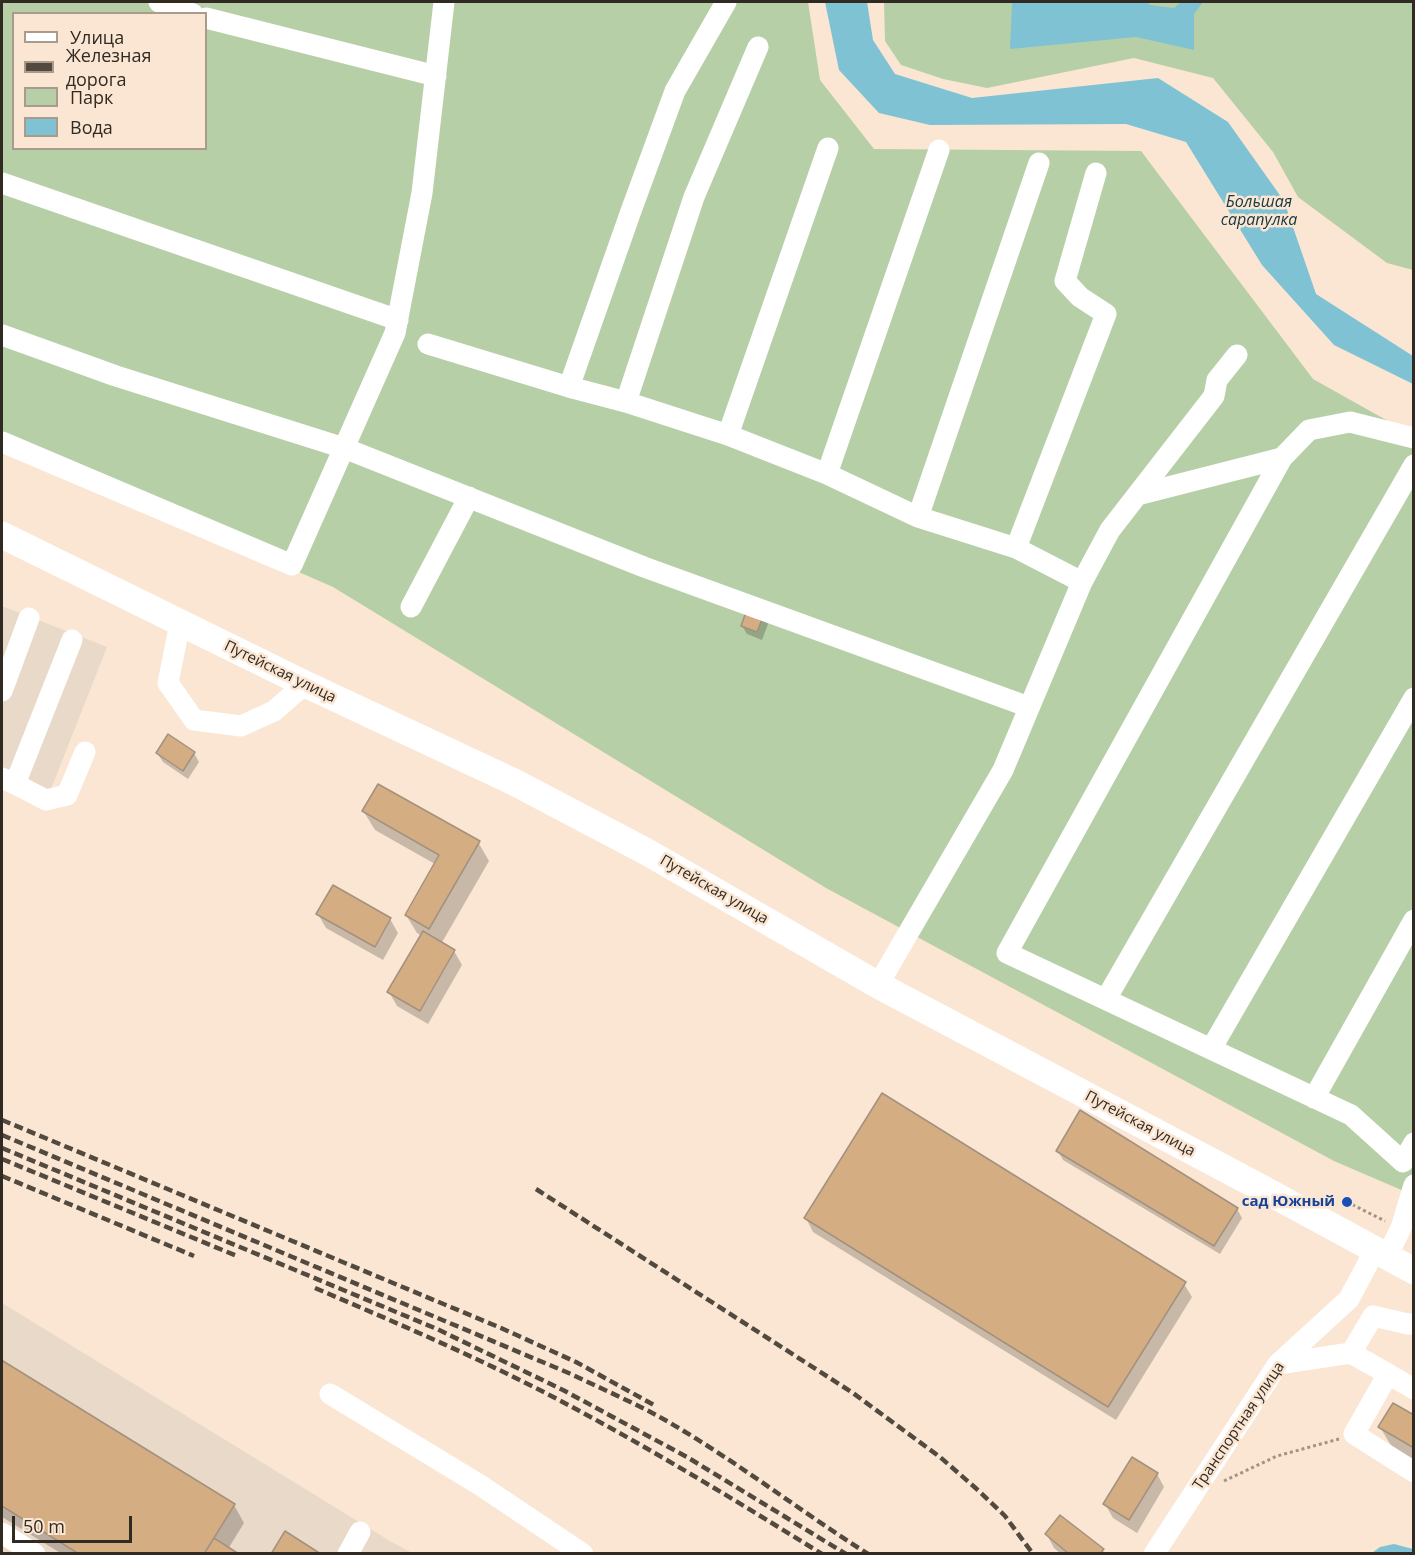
<!DOCTYPE html>
<html>
<head>
<meta charset="utf-8">
<style>
  body { margin:0 }
  #map { position:relative; width:1415px; height:1555px; overflow:hidden; background:#fae6d2; font-family:"Open Sans",sans-serif }
  canvas { display:block }
  .frame { position:absolute; inset:0; border:3px solid #312a22; pointer-events:none }
  .legend { position:absolute; left:12px; top:12px; width:195px; height:138px; box-sizing:border-box; background:#fae6d2; border:2px solid #aa9b8c; margin:0; padding:8px 10px; list-style:none; font-size:18px; color:#312a22 }
  .legend li { display:flex; align-items:center; gap:12px; height:30px }
  .legend b { width:30px; border:2px solid #aa9b8c }
  .scale { position:absolute; left:12px; top:1516px; width:120px; height:27px; box-sizing:border-box; border:3px solid #312a22; border-top:0; padding-left:8px; font-size:18px; line-height:21px; white-space:nowrap; color:#312a22; -webkit-text-stroke:4px #fae6d2; paint-order:stroke }
</style>
</head>
<body>
<div id="map">
<canvas width="1415" height="1555"></canvas>
<div class="frame"></div>
<ul class="legend">
<li><b style="height:8px;background:#fff"></b>Улица</li>
<li><b style="height:8px;background:#52493f"></b>Железная дорога</li>
<li><b style="height:16px;background:#b7cfa7"></b>Парк</li>
<li><b style="height:16px;background:#7fc2d4"></b>Вода</li>
</ul>
<div class="scale">50 m</div>
</div>
<script>
const ctx = document.querySelector('canvas').getContext('2d');
ctx.lineJoin = 'round';
function paint(path, color) {
  ctx.fillStyle = color;
  ctx.fill(path, 'evenodd');
}
function strokePath(path, color, width, dash) {
  ctx.strokeStyle = color;
  ctx.lineWidth = width;
  ctx.lineCap = dash ? 'butt' : 'round';
  ctx.setLineDash(dash || []);
  ctx.stroke(path);
}
function label(font, color, halo, rows, align = 'center') {
  ctx.font = font + ' "Open Sans",sans-serif';
  ctx.lineWidth = 5;
  ctx.setLineDash([]);
  ctx.textBaseline = 'middle';
  ctx.strokeStyle = halo;
  ctx.fillStyle = color;
  for (const [text, x, y, turn = 0] of rows) {
    ctx.save();
    ctx.translate(x, y);
    ctx.rotate((+turn || 0) * Math.PI / 180);
    ctx.textAlign = isNaN(turn) ? turn : align;
    if (halo) ctx.strokeText(text, 0, 0);
    ctx.fillText(text, 0, 0);
    ctx.restore();
  }
}
const industrial = new Path2D(`
  M2,606L107,647L49,794L2,776Z
  M2,1303L390,1541L412,1553H2Z`);
const green = new Path2D(`
  M2,2H808L820,80L874,149L1141,151L1313,379L1413,435V1195L1334,1161L826,888L333,587L2,442ZM14,14H206V148H14Z
  M884,2H1413V270L1387,263L1298,197L1273,152L1213,78L1134,58L987,88L943,79L901,65L885,41Z`);
const water = new Path2D(`
  M825,2H867L873,40L895,74L972,98L1158,78L1228,122L1284,201L1316,294L1413,356V384L1334,345L1262,265L1186,142L1126,124L930,125L879,113L839,70Z
  M1012,2H1146L1150,5L1174,8L1181,2H1203L1194,14V50L1136,37L1010,49Z
  M1394,1544L1413,1549V1553H1372L1380,1547Z`);
const shadow = new Path2D(`
  M763,616L768,624L762,640L747,634L742,626Z
  M169,736L194,753L199,762L188,779L163,762L157,753Z
  M364,812L478,842L489,861L441,944L454,951L462,965L428,1024L397,1006L389,992L422,936L417,933L406,915L435,864L375,830Z
  M318,914L390,919L398,933L383,960L326,928Z
  M1058,1151L1237,1209L1242,1218L1220,1254L1063,1160Z
  M806,1218L1184,1284L1192,1297L1116,1420L813,1232Z
  M4,1363L234,1505L244,1523L228,1549L236,1554H62L2,1517V1367Z
  M1414,1417V1465L1396,1454L1380,1427Z
  M1157,1474L1164,1487L1137,1533L1113,1518L1105,1504Z
  M1047,1535L1102,1550L1105,1554H1061L1054,1548Z`);
const building = new Path2D(`
  M747,609L764,614L757,632L741,626Z
  M168,734L195,752L183,771L156,753Z
  M378,784L480,841L429,929L405,915L439,855L362,811Z
  M333,885L391,918L375,947L316,914Z
  M423,931L455,950L420,1011L387,992Z
  M882,1093L1186,1282L1108,1407L804,1218Z
  M1080,1110L1238,1208L1214,1246L1056,1151Z
  M3,1361L235,1504L204,1554H79L2,1506V1364Z
  M1393,1403L1414,1415V1448L1378,1427Z
  M1132,1457L1158,1473L1129,1520L1103,1504Z
  M1060,1515L1104,1549L1100,1554H1069L1045,1534Z
  M285,1531L321,1554H271Z
  M214,1538L239,1554H204Z`);
const path = new Path2D(`
  M1347,1202L1385,1221
  M1224,1481L1277,1456L1339,1439`);
const minor = new Path2D(`
  M159,2L193,14
  M726,2L675,91L631,211L569,387L626,402L728,435L827,474L918,517L1016,548L1082,582
  M206,18L436,76
  M2,183L398,320
  M2,335L116,376L344,448L644,567L1029,707
  M428,344L569,387
  M626,402L694,197L758,47
  M728,435L828,148
  M2,442L292,565L395,333L422,193L444,2
  M1282,458L1007,953L1351,1115L1403,1162L1414,1143
  M827,474L939,150
  M1137,495L1282,458L1309,430L1350,422L1414,438
  M918,517L1039,163
  M1016,548L1106,314L1080,297L1065,281L1096,173
  M411,607L469,497
  M180,623L168,683L194,720L241,726L274,711L305,684
  M2,691L29,618
  M2,778L15,784L72,640
  M15,784L46,800L67,795L85,752
  M878,985L1003,770L1082,582L1110,530L1214,396L1217,380L1237,355
  M1106,999L1414,465
  M1211,1049L1414,698
  M1314,1098L1414,920
  M1387,1256L1401,1228L1414,1185
  M1351,1353L1373,1316L1408,1324H1414
  M1278,1364L1351,1353L1388,1374L1354,1434L1414,1472
  M1388,1374L1414,1389
  M330,1394L480,1485L583,1554
  M2,1533L35,1554
  M348,1554L360,1532
  M1154,1554L1278,1364L1349,1299L1375,1250`);
const major = new Path2D(`
  M2,535L305,684L514,782L647,852L878,985L1252,1183L1414,1271`);
const rail = new Path2D(`
  M2,1120L501,1328L576,1362L654,1405
  M2,1135L571,1374C600,1388 630,1401 658,1416C731,1457 797,1509 868,1554
  M2,1148L437,1329L563,1390L687,1457L846,1554
  M2,1159L237,1256
  M2,1176L194,1256
  M536,1189L853,1393L940,1457L979,1491L1005,1516L1033,1554
  M315,1288C397,1323 479,1358 559,1400C648,1447 735,1500 822,1554`);
const markers = [
  [1347,1202,6,"#1a4fb4"]
];
const streetNames = [
  ["Путейская улица",280,672,26],
  ["Путейская улица",714,890,30],
  ["Путейская улица",1140,1124,28],
  ["Транспортная улица",1239,1426,-56]
];
const transitNames = [
  ["сад Южный",1335,1202]
];
const waterNames = [
  ["Большая",1259,202],
  ["сарапулка",1259,220]
];
paint(industrial, '#e9d9c8');
paint(green, '#b7cfa7');
paint(water, '#7fc2d4');
paint(shadow, '#0003');
paint(building, '#d5ad83');
strokePath(building, '#a3917f', 1.5);
strokePath(path, '#a29385', 3, [3, 3]);
strokePath(minor, '#fff', 21);
strokePath(major, '#fff', 27);
strokePath(rail, '#52493f', 4.5, [9, 4.5]);
for (const [x, y, r, color] of markers) {
  const dot = new Path2D();
  dot.arc(x, y, r, 0, 2 * Math.PI);
  ctx.fillStyle = color;
  ctx.fill(dot);
  strokePath(dot, '#fae6d2', 2);
}
label('15px', '#312a22', '#fae6d2', streetNames);
label('bold 15px', '#164399', '#fae6d2', transitNames, 'right');
label('italic 16px', '#163740', '#fae6d2', waterNames);
</script>
</body>
</html>
